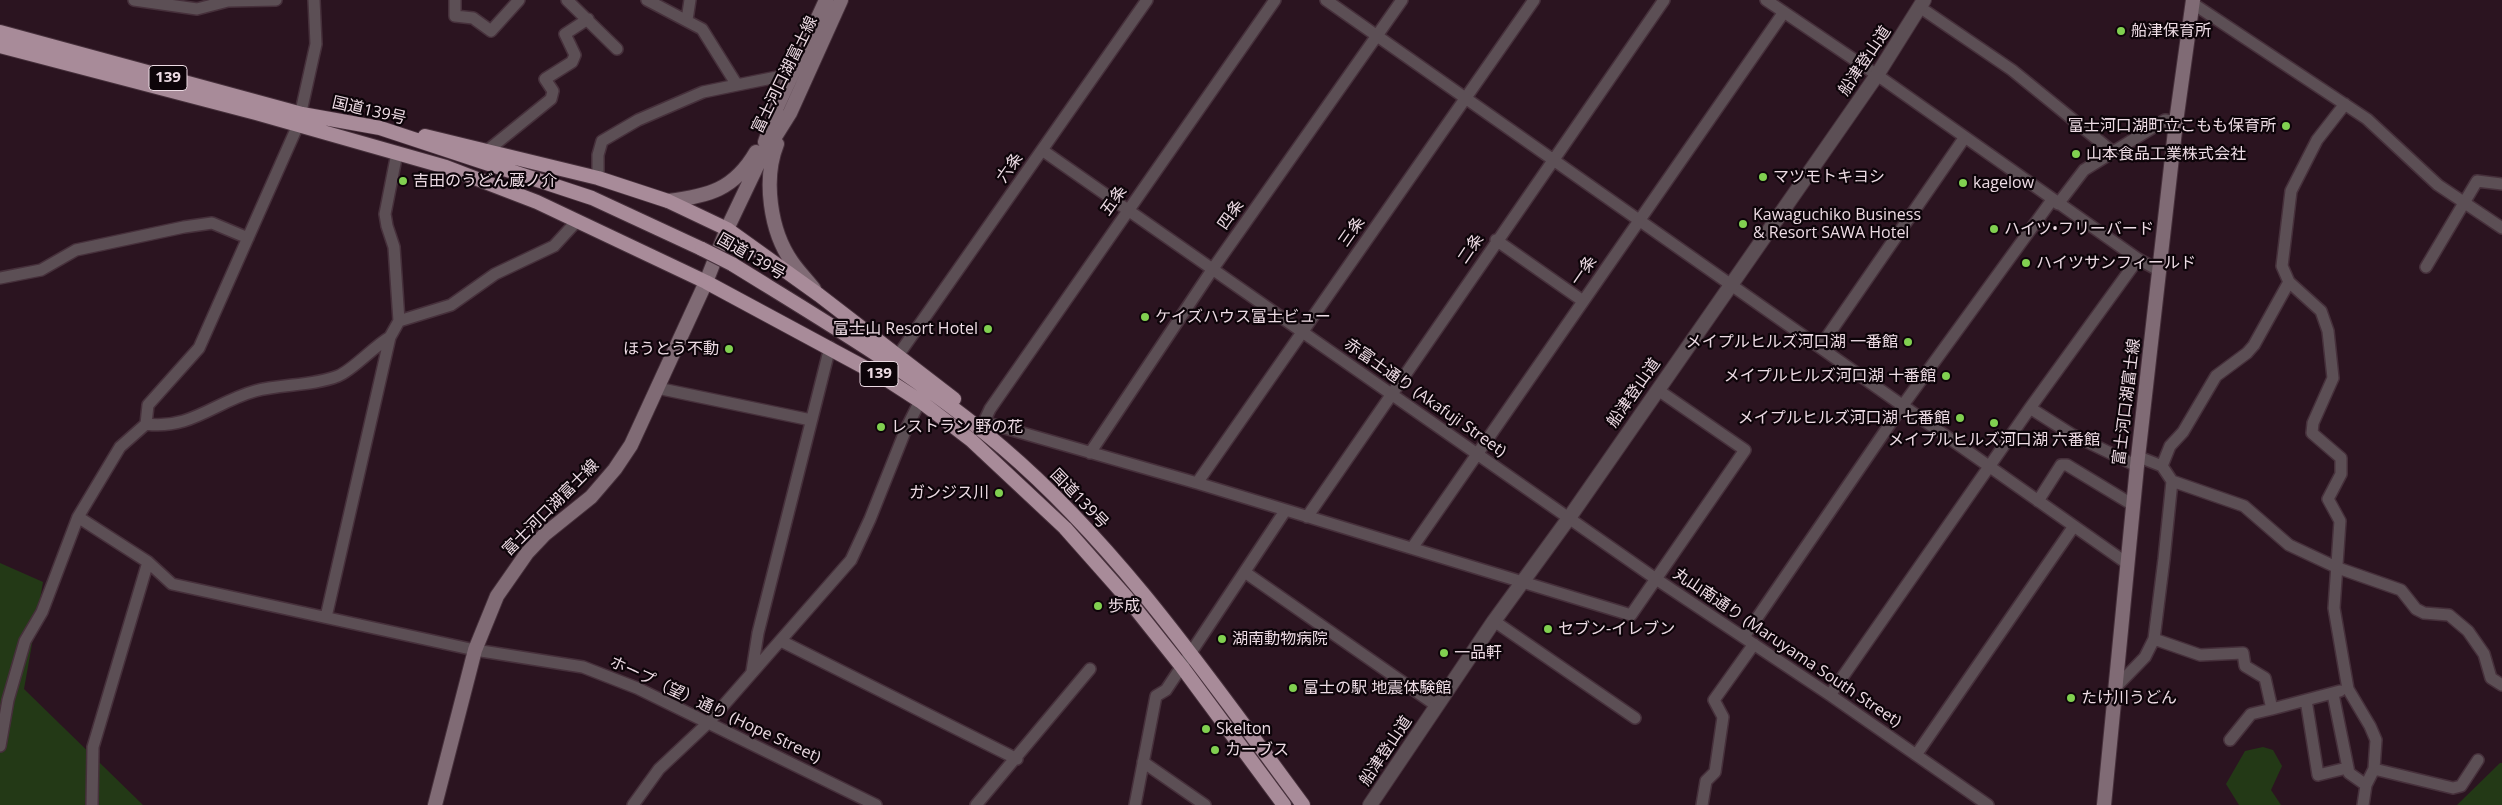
<!DOCTYPE html>
<html>
<head>
<meta charset="utf-8">
<style>
  body { margin:0 }
  canvas { display:block; background:#2b1420 }
</style>
</head>
<body>
<canvas width="2502" height="805"></canvas>
<script>
const ctx = document.querySelector('canvas').getContext('2d');
ctx.lineJoin = 'round';
function paint(path, color) {
  ctx.fillStyle = color;
  ctx.fill(path, 'evenodd');
}
function strokePath(path, color, width, dash) {
  ctx.strokeStyle = color;
  ctx.lineWidth = width;
  ctx.lineCap = dash ? 'butt' : 'round';
  ctx.setLineDash(dash || []);
  ctx.stroke(path);
}
function label(font, color, halo, rows, align = 'center') {
  ctx.font = font + ' "Open Sans","Noto Sans JP",sans-serif';
  ctx.lineWidth = 4.5;
  ctx.setLineDash([]);
  ctx.textBaseline = 'middle';
  ctx.strokeStyle = halo;
  ctx.fillStyle = color;
  for (const [text, x, y, turn = 0] of rows) {
    ctx.save();
    ctx.translate(x, y);
    ctx.rotate((+turn || 0) * Math.PI / 180);
    ctx.textAlign = isNaN(turn) ? turn : align;
    if (halo) ctx.strokeText(text, 0, 0);
    ctx.fillText(text, 0, 0);
    ctx.restore();
  }
}
const green = new Path2D(`
  M0,563L43,582L24,689L143,805H0Z
  M2263,747L2273,750L2282,766L2271,790L2281,805H2239L2226,784L2245,751Z
  M2500,763H2502V805H2457Z`);
const minor = new Path2D(`
  M134,0L197,9L228,1L276,0
  M455,0V16L473,18L491,31L519,0
  M567,0L617,49
  M647,0L702,29L737,85L792,74L798,77
  M1275,0L990,409L984,422L1197,483L1631,615L1745,450L1658,390
  M1326,0L2128,564
  M1766,0L1877,75L2138,259L2160,271
  M2192,3L2367,119L2438,185L2502,228
  M1921,8L2012,70L2114,153
  M687,20L690,0
  M488,150L551,99L553,91L545,79L572,62L575,55L565,34L588,19
  M1042,150L1656,579L1830,695L1988,805
  M397,153L385,214L387,226L394,247L399,321
  M598,178V155L602,141L638,120L703,92L737,85
  M2058,204L2084,170L2165,120L2176,122
  M1496,240L1583,301
  M2426,267L2477,181L2502,184
  M0,278L41,270L76,250L184,227L212,223L248,238
  M2289,282L2321,311L2328,331L2333,378L2313,423L2312,433L2341,458V474L2328,499L2340,521L2334,608L2348,689L2370,726L2376,740L2374,769L2366,785L2363,805
  M1820,347L1965,137
  M899,354L1147,0
  M657,388L811,420
  M2030,408L2071,434L2137,466
  M146,424C190,430 215,402 255,391C281,384 313,386 338,376C353,370 373,347 390,337
  M1090,453L1212,270L1402,0
  M2162,466L2170,446L2183,432L2216,376L2247,353L2254,345L2289,282L2282,266L2291,191L2317,140L2345,104
  M2172,481L2244,506L2289,545L2338,568L2401,590L2416,609L2424,613L2449,615L2468,631L2484,654L2491,678L2502,685
  M1197,483L1534,0
  M2038,501L2061,465H2067L2133,505
  M78,517L148,562L172,584L475,650L583,667L637,688L876,805
  M1307,517L1664,0
  M1412,548L1784,12
  M1246,573L1437,706
  M326,617L390,337L399,321L451,305L495,274L554,246L576,222
  M1494,621L1635,718
  M1744,637L1903,405L2052,200
  M2154,639L2200,655L2243,653L2245,666L2265,678L2272,709L2251,714L2230,740
  M781,641L1017,759
  M752,671L758,633L830,347
  M2117,686L2145,657L2154,639L2164,559L2172,481L2162,466L2139,457
  M2333,694L2349,773L2366,785
  M1830,695L2030,408L2138,259
  M2306,700L2318,775L2347,768
  M2272,709L2340,691
  M0,746L8,700L25,641L42,612L78,517L120,447L146,424L148,405L199,348L298,125L316,44L314,0
  M1916,755L2074,526
  M1143,762L1205,805
  M2374,769L2453,788L2461,786L2478,760
  M92,805L93,747L148,562
  M633,805L659,769L708,723L851,560L870,519L906,429L920,401
  M976,805L1090,669
  M1135,805L1156,696L1166,690L1285,511
  M1702,805L1706,781L1715,772L1723,717L1714,700L1754,644`);
const tertiary = new Path2D(`
  M1370,805L1494,621L1569,518L1877,75L1924,0`);
const secondary = new Path2D(`
  M765,142L777,107L826,0
  M777,144C763,179 770,231 792,262C799,272 807,280 814,289
  M668,201C708,196 734,190 756,152
  M435,805L475,650L497,596L527,553L545,534L591,497L615,469L631,445L706,282L727,229L758,164L790,113L841,0
  M2104,805L2137,466L2176,122L2193,0`);
const trunk = new Path2D(`
  M0,32L302,114L380,128L592,198L702,249
  M0,46L256,113L446,167L537,202L706,282L886,379L920,401L971,440L1065,528L1127,598L1182,667L1284,805
  M425,136L598,178L668,201L727,229L819,295L954,399
  M732,264C824,321 920,377 1003,448C1121,549 1211,681 1303,805`);
const trunkBridge = new Path2D(`
  M702,249L732,264`);
const markers = [
  [2121,31,5,"#81d050"],
  [2286,126,5,"#81d050"],
  [2076,154,5,"#81d050"],
  [1763,177,5,"#81d050"],
  [403,181,5,"#81d050"],
  [1963,183,5,"#81d050"],
  [1743,224,5,"#81d050"],
  [1994,229,5,"#81d050"],
  [2026,263,5,"#81d050"],
  [1145,317,5,"#81d050"],
  [988,329,5,"#81d050"],
  [1908,342,5,"#81d050"],
  [729,349,5,"#81d050"],
  [1946,376,5,"#81d050"],
  [1960,418,5,"#81d050"],
  [1994,423,5,"#81d050"],
  [881,427,5,"#81d050"],
  [999,493,5,"#81d050"],
  [1098,606,5,"#81d050"],
  [1548,629,5,"#81d050"],
  [1222,639,5,"#81d050"],
  [1444,653,5,"#81d050"],
  [1293,688,5,"#81d050"],
  [2071,698,5,"#81d050"],
  [1206,729,5,"#81d050"],
  [1215,750,5,"#81d050"]
];
const shields = [
  [168,78,38],
  [879,374,38]
];
const shieldNames = [
  ["139",168,78],
  ["139",879,374]
];
const poiNames = [
  ["船津保育所",2131,31],
  ["富士河口湖町立こもも保育所",2276,126,"right"],
  ["山本食品工業株式会社",2086,154],
  ["マツモトキヨシ",1773,177],
  ["吉田のうどん蔵ノ介",413,181],
  ["kagelow",1973,183],
  ["Kawaguchiko Business",1753,215],
  ["& Resort SAWA Hotel",1753,233],
  ["ハイツ•フリーバード",2004,229],
  ["ハイツサンフィールド",2036,263],
  ["ケイズハウス富士ビュー",1155,317],
  ["富士山 Resort Hotel",978,329,"right"],
  ["メイプルヒルズ河口湖 一番館",1898,342,"right"],
  ["ほうとう不動",719,349,"right"],
  ["メイプルヒルズ河口湖 十番館",1936,376,"right"],
  ["メイプルヒルズ河口湖 七番館",1950,418,"right"],
  ["レストラン 野の花",891,427],
  ["メイプルヒルズ河口湖 六番館",1994,440,"center"],
  ["ガンジス川",989,493,"right"],
  ["歩成",1108,606],
  ["セブン-イレブン",1558,629],
  ["湖南動物病院",1232,639],
  ["一品軒",1454,653],
  ["富士の駅 地震体験館",1303,688],
  ["たけ川うどん",2081,698],
  ["Skelton",1216,729],
  ["カーブス",1225,750]
];
const streetNames = [
  ["船津登山道",1865,61,-56],
  ["富士河口湖富士線",785,75,-64],
  ["国道139号",369,111,13],
  ["六条",1010,168,-55],
  ["五条",1114,201,-55],
  ["四条",1231,215,-55],
  ["三条",1352,232,-55],
  ["二条",1471,249,-56],
  ["国道139号",751,257,30],
  ["一条",1584,271,-56],
  ["船津登山道",1634,393,-55],
  ["赤富士通り (Akafuji Street)",1425,398,35],
  ["富士河口湖富士線",2127,402,-83],
  ["国道139号",1079,499,46],
  ["富士河口湖富士線",551,508,-45],
  ["丸山南通り (Maruyama South Street)",1787,648,34],
  ["ホープ（望）通り (Hope Street)",715,710,25],
  ["船津登山道",1386,751,-56]
];
paint(green, '#233916');
strokePath(minor, '#46303b', 14);
strokePath(tertiary, '#46303b', 16);
strokePath(secondary, '#46303b', 16);
strokePath(trunk, '#46303b', 16);
strokePath(minor, '#5c4f55', 11);
strokePath(tertiary, '#5c4f55', 14);
strokePath(secondary, '#806b75', 14);
strokePath(trunk, '#a88b99', 14);
strokePath(trunkBridge, '#46303b', 16, []);
strokePath(trunkBridge, '#a88b99', 14);
for (const [x, y, r, color] of markers) {
  const dot = new Path2D();
  dot.arc(x, y, r, 0, 2 * Math.PI);
  ctx.fillStyle = color;
  ctx.fill(dot);
  strokePath(dot, '#0d0409', 2);
}
for (const [x, y, w] of shields) {
  const box = new Path2D();
  box.roundRect(x - w / 2, y - 12.5, w, 25, 4);
  ctx.fillStyle = '#0d0409';
  ctx.fill(box);
  strokePath(box, '#eddbe4', 1);
}
label('bold 15px', '#eddbe4', null, shieldNames);
label('16px', '#eddbe4', '#0d0409', poiNames, 'left');
label('16px', '#eddbe4', '#0d0409', streetNames);
</script>
</body>
</html>
